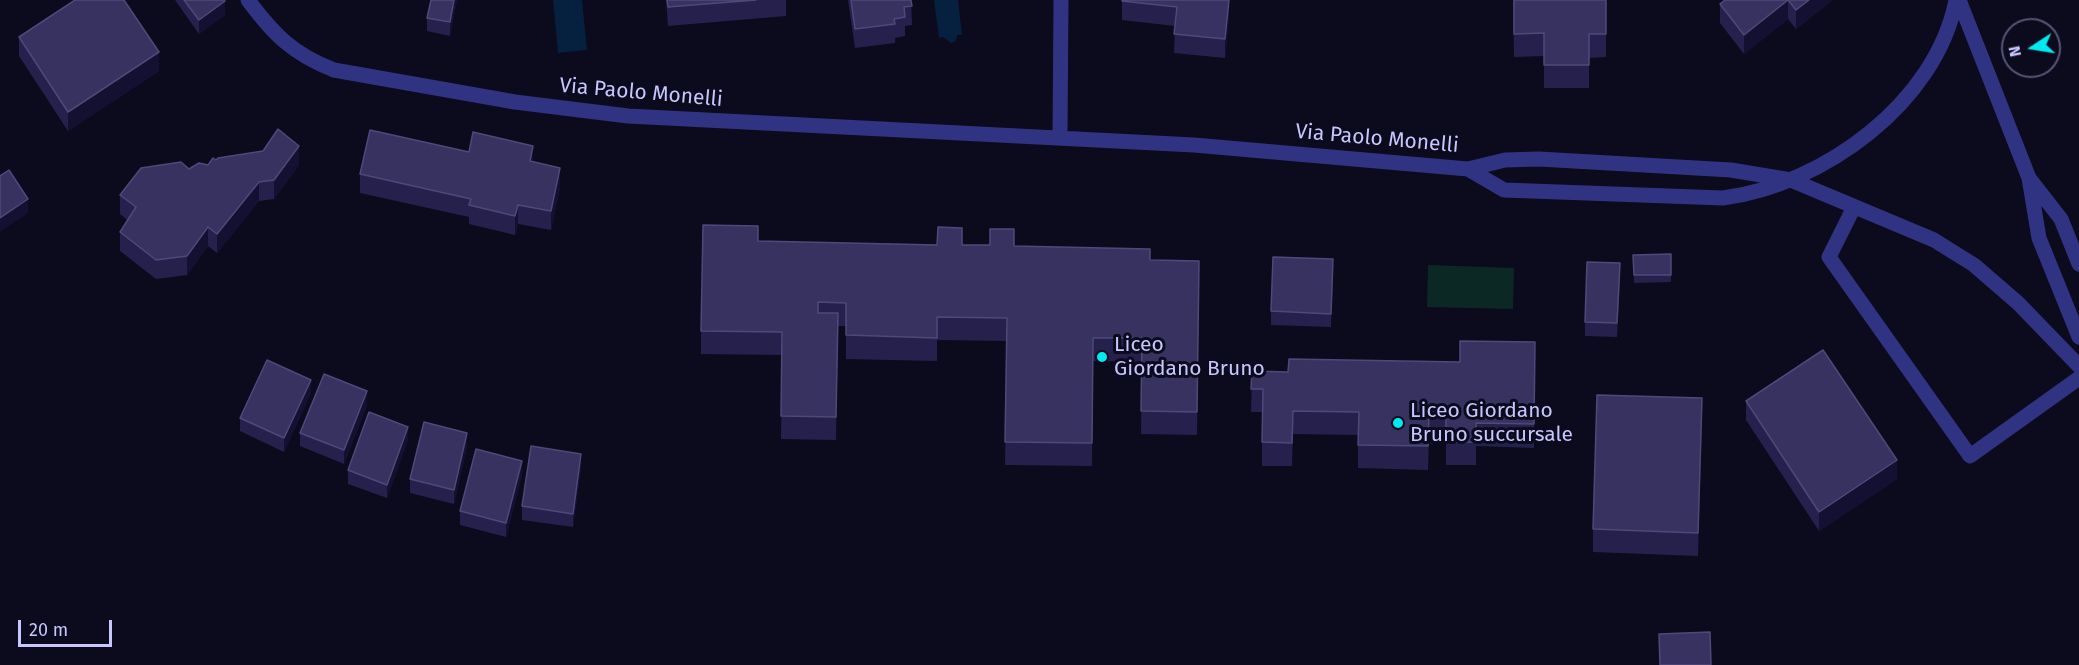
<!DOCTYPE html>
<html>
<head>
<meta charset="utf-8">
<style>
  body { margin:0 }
  #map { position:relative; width:2079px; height:665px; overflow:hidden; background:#0c0a1d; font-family:"Fira Sans",sans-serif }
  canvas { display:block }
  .north { position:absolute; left:2001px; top:18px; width:60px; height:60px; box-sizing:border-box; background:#0c0a1d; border:2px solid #575577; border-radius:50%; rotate:258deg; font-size:16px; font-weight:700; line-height:24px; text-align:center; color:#c8c6ff }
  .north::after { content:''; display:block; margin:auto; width:21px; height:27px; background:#00ebf1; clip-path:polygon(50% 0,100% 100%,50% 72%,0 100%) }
  .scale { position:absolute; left:18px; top:620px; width:94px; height:27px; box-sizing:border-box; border:3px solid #c8c6ff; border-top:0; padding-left:8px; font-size:18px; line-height:21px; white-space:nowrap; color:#c8c6ff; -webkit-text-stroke:4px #0c0a1d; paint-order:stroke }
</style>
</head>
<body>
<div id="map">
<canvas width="2079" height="665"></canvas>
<div class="north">N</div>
<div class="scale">20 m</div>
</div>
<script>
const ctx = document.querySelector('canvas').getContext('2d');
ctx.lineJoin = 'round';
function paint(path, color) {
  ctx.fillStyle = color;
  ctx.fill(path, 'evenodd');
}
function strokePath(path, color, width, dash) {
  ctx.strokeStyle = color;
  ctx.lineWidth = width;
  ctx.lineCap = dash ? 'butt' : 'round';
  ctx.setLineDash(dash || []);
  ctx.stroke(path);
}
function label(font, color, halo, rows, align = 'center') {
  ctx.font = font + ' "Fira Sans",sans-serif';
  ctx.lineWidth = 6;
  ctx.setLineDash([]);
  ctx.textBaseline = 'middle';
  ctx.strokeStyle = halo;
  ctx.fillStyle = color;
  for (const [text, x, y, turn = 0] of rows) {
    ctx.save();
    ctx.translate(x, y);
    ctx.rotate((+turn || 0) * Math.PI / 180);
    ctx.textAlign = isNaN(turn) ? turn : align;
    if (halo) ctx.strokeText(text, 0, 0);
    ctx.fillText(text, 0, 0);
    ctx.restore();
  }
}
const green = new Path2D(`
  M1428,265L1514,268L1513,309L1427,307Z`);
const water = new Path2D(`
  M553,0H582L587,50L558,53Z
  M934,0H958L962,35H957L956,41L951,43L943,37L939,38Z`);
const minor = new Path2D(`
  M248,0C274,35 293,54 334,70L515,102L628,116L1194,145L1468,169L1504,190L1723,198C1823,185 1936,103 1956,0
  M1959,0L2029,178L2039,238L2079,337
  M1060,138L1061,0
  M1468,169L1505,160L1539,159L1731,170L1791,180L1934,240L1974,265L2018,303L2079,366
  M2029,178L2061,219L2079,264
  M1854,207L1829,257L1970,456L2079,378`);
const wall = new Path2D(`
  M175,0H224L225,15L199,34Z
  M431,0H457L450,36L427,31V18Z
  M666,0H786V16L668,26Z
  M848,0H911L912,25L905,26V36L895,38V43L855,48Z
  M1122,0H1229V15L1225,58L1174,53L1175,26L1122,20Z
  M1513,0H1606V57L1589,58V88H1544V56L1514,57Z
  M1725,0H1833L1796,29L1788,19L1744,54L1720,23V4Z
  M19,37L159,71L68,131L19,56Z
  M469,152L533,162L560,187L551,230L518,224L515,235L469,224V217L360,193V174Z
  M208,165H299L274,199L259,201L217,253L208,246L187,275L156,279L120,251V232L127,220L120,214V195L189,169Z
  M758,241L1014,246L1150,260L1199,284L1197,435L1141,434L1142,362L1093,361L1092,466L1005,465L1007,341L937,340V361L846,359V326H838L836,440L781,439L782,355L701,354V331Z
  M1671,254V282L1634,283L1633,255Z
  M1333,273L1331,327L1271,325V311Z
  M1620,277L1617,337L1585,336V322Z
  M1535,366L1534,448L1476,446V465H1446V439L1429,438L1428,470L1358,468V435L1293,434L1292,466H1262V412H1251L1252,371L1288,372Z
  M311,393L284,452L240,431V418Z
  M1746,401L1897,479L1819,531L1746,420Z
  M367,405L344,464L300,446V433Z
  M1702,421L1698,556L1593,552V529Z
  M408,440L387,498L348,484V470Z
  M467,446L454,504L410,493V479Z
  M581,467L573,527L522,520V506Z
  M522,475L506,537L460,525V511Z`);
const shadedWall = new Path2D(`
  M454,0H457L450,36V22Z
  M1229,0V15L1225,58V39Z
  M1788,0V19L1744,54V35Z
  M1809,0H1833L1796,29V10Z
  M225,1V15L199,34V20Z
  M159,52V71L68,131V112Z
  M299,146V165L274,199V180Z
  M533,146V165L530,161Z
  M560,168V187L551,230V211Z
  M259,182V201L217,253V234Z
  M28,199V213L0,232V218Z
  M518,205V224L515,235V216Z
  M208,227V246L187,275V256Z
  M311,380V393L284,452V438Z
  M367,391V405L344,464V450Z
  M1702,398V421L1698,556V533Z
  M408,427V440L387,498V485Z
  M467,433V446L454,504V490Z
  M581,454V467L573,527V514Z
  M1897,460V479L1819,531V512Z
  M522,461V475L506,537V523Z`);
const building = new Path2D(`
  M75,0H124L159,52L68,112L19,37Z
  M184,0H224L225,1L199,20Z
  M431,0H454L450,22L427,18Z
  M667,0H756L668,7Z
  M851,0H911L912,6L904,7L905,17L894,19L895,24L855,29Z
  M1122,0H1229L1225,39L1174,34L1177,7L1122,1Z
  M1514,0H1606V34H1589V65H1544V33L1514,34Z
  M1725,0H1788L1744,35L1720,4Z
  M1788,0H1809L1796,10Z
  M278,129L299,146L274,180L259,182L217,234L208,227L187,256L156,260L120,232L136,207L120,195L141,168L181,162L189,169L199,163L208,165L213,158L216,160L218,158L263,151Z
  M370,130L469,152L473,132L533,146L530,161L560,168L551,211L518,205L515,216L469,205L471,199L360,174Z
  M9,170L28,199L0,218V176Z
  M703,225L758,226V241L937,245L938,227L962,228V245H990V229H1014V246L1150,249V260L1199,261L1197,412L1141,411L1142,338H1093L1092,443L1005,442L1007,318L937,317V338L846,335V303L818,302V313H838L836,417L781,416L782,332L701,331Z
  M1671,254V275H1634L1633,255Z
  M1273,257L1333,259L1331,314L1271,311Z
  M1587,262L1620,263L1617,323L1585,322Z
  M1460,341L1535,342L1534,424L1476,423V442H1446V416L1429,415L1428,446L1358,445L1359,412L1293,411L1292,443L1262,442L1263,389H1251L1252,371L1288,372L1289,359L1460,362Z
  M1823,350L1897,460L1819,512L1746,401Z
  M267,360L311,380L284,438L240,418Z
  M324,374L367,391L344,450L300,433Z
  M1597,395L1702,398L1698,533L1593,529Z
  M369,412L408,427L387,485L348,470Z
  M424,422L467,433L454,490L410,479Z
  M531,446L581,454L573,514L522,506Z
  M476,449L522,461L506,523L460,511Z
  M1710,632L1711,665H1660L1659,634Z`);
const markers = [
  [1102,357,6,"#00ebf1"],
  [1398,423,6,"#00ebf1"]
];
const streetNames = [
  ["Via Paolo Monelli",641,93,5],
  ["Via Paolo Monelli",1377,139,5]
];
const poiNames = [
  ["Liceo",1114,345],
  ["Giordano Bruno",1114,369],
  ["Liceo Giordano",1410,411],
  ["Bruno succursale",1410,435]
];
paint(green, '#0c2825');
paint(water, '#062040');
strokePath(minor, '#303381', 15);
paint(wall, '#26204d');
paint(shadedWall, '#141032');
paint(building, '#383260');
strokePath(building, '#4e4979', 1.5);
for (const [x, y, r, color] of markers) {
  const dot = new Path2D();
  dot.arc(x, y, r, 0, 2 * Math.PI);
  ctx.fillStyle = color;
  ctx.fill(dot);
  strokePath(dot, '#0c0a1d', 2);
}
label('21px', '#c8c6ff', '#0c0a1d', streetNames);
label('21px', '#c8c6ff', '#0c0a1d', poiNames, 'left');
</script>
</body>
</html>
